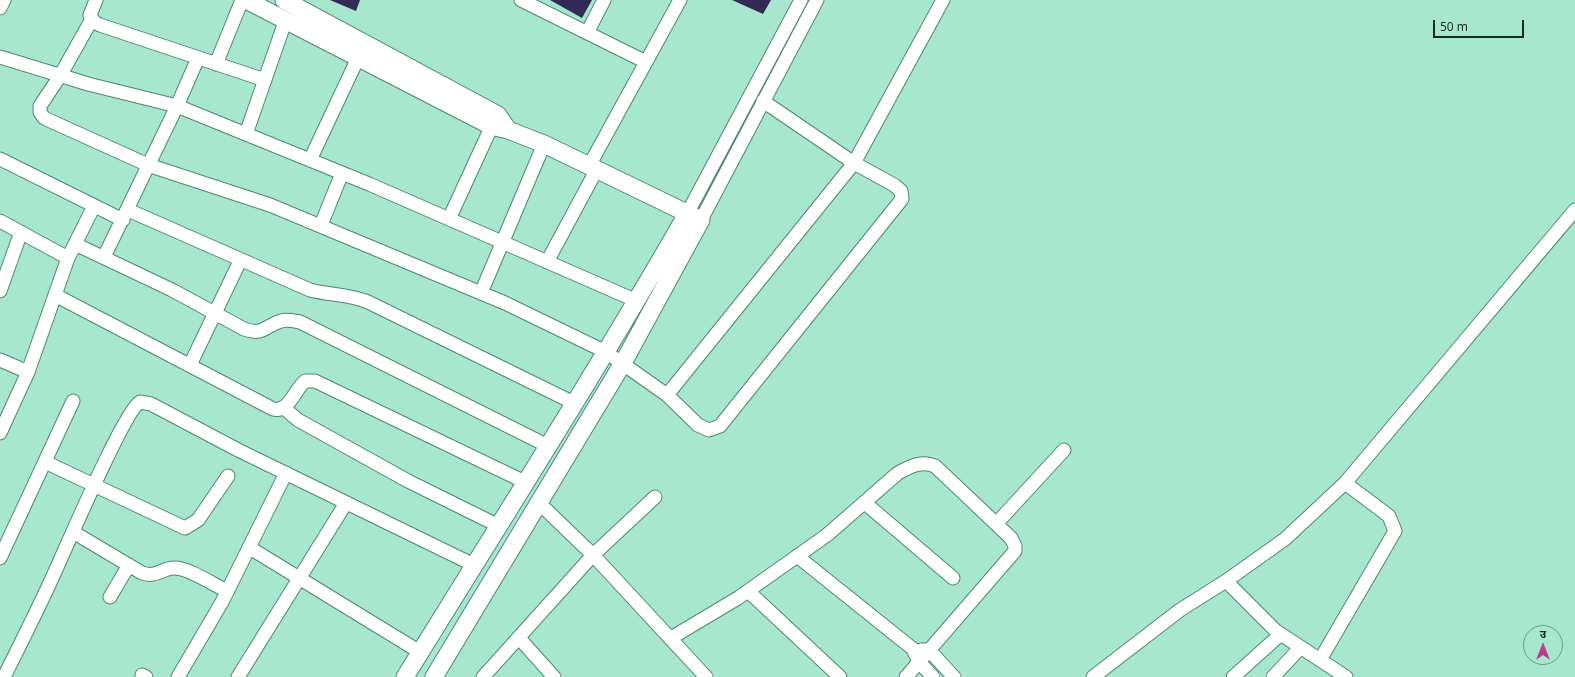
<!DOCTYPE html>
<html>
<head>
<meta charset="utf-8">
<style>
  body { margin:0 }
  #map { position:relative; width:1575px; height:677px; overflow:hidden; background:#a7e7cd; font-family:"Noto Sans","Noto Sans Devanagari",sans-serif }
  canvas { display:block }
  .north { position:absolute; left:1523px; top:625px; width:40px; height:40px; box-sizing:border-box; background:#a7e7cd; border:1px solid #6b9c89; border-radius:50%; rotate:0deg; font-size:11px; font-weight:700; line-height:16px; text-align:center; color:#122c22 }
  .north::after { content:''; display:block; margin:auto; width:14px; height:18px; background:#bd3d88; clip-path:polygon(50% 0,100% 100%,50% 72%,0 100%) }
  .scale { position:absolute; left:1433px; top:20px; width:91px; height:18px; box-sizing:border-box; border:2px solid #122c22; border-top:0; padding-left:5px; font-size:12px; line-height:14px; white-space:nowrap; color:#122c22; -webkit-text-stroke:3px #a7e7cd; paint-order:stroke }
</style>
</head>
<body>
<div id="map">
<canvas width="1575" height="677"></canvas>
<div class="north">उ</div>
<div class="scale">50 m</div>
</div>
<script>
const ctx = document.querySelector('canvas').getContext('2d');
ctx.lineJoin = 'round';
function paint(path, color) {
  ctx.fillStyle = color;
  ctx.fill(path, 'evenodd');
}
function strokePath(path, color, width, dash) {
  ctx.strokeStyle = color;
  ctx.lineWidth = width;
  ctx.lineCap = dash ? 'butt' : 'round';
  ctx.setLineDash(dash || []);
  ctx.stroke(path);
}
const building = new Path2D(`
  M330,0H360L356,11Z
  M550,0H592L582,18Z
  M732,0H771L763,14Z`);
const minor = new Path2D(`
  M96,0L90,15L94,22L100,25L265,80
  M521,0L646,62
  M0,8L4,0
  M92,19L60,76L40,106V112L44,118L148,165L270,205L505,303L606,352L667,395L698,425L709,430L720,426L902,199L901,191L894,185L854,163L763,101
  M587,33L604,0
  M0,57L88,84L177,106L369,184L637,301
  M216,64L242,0
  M246,134L286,19
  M0,159L123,220
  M310,160L358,58
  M589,166L680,0
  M128,210L310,290C329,295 349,294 368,302L574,403
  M687,214L801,0
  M449,219L495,119
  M701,220L817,0
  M0,221L68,258
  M321,225L342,173
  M75,244L172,290L244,329C264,336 264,326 281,321C287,319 294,321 300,322L548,446
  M104,257L177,106L198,58
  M547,262L597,169
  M0,291L21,232
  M481,293L544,144
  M55,295L273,409C289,413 295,389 305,381H315L525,482
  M0,360L28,372
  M190,365L240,261
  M667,395L854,163L943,0
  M284,408L298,420L408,481L499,526
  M0,433L28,372L68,258L94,206
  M45,462L185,528L198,520L228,476
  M538,502L593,555L706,677
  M865,503L953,578
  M996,524L1064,450
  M73,532L142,573C157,578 161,568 175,568C189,568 214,585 227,591
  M250,548L420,652
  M797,556L913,649L919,662L933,677
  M0,558L73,401
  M1226,581L1276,631L1346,677
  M748,591L840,677
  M110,597L129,565
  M519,638L554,677
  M671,638L738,598L827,535L898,473C910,467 921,460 935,466L1011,538L1015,546V551L906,677
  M921,650H929L954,677
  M1320,660L1395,531L1389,516L1345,483
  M142,675L146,677
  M4,677C19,647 34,617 48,587C61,560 124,410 140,402L151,404L238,450L474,565
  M178,677L222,602L286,473
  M238,677L346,503
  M483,677L593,555L655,497
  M1093,677L1180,610L1226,581L1285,539L1345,483L1575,210
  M1233,677L1281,634
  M1273,677L1300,648`);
const major = new Path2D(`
  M246,0L491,126L508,130L544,144L701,220L623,363L434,677
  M284,0L498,115L508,130
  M405,677C500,523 597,371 687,214`);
paint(building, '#312b55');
strokePath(minor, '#4b8872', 15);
strokePath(major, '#4b8872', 19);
strokePath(minor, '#fff', 13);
strokePath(major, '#fff', 17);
</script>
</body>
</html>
